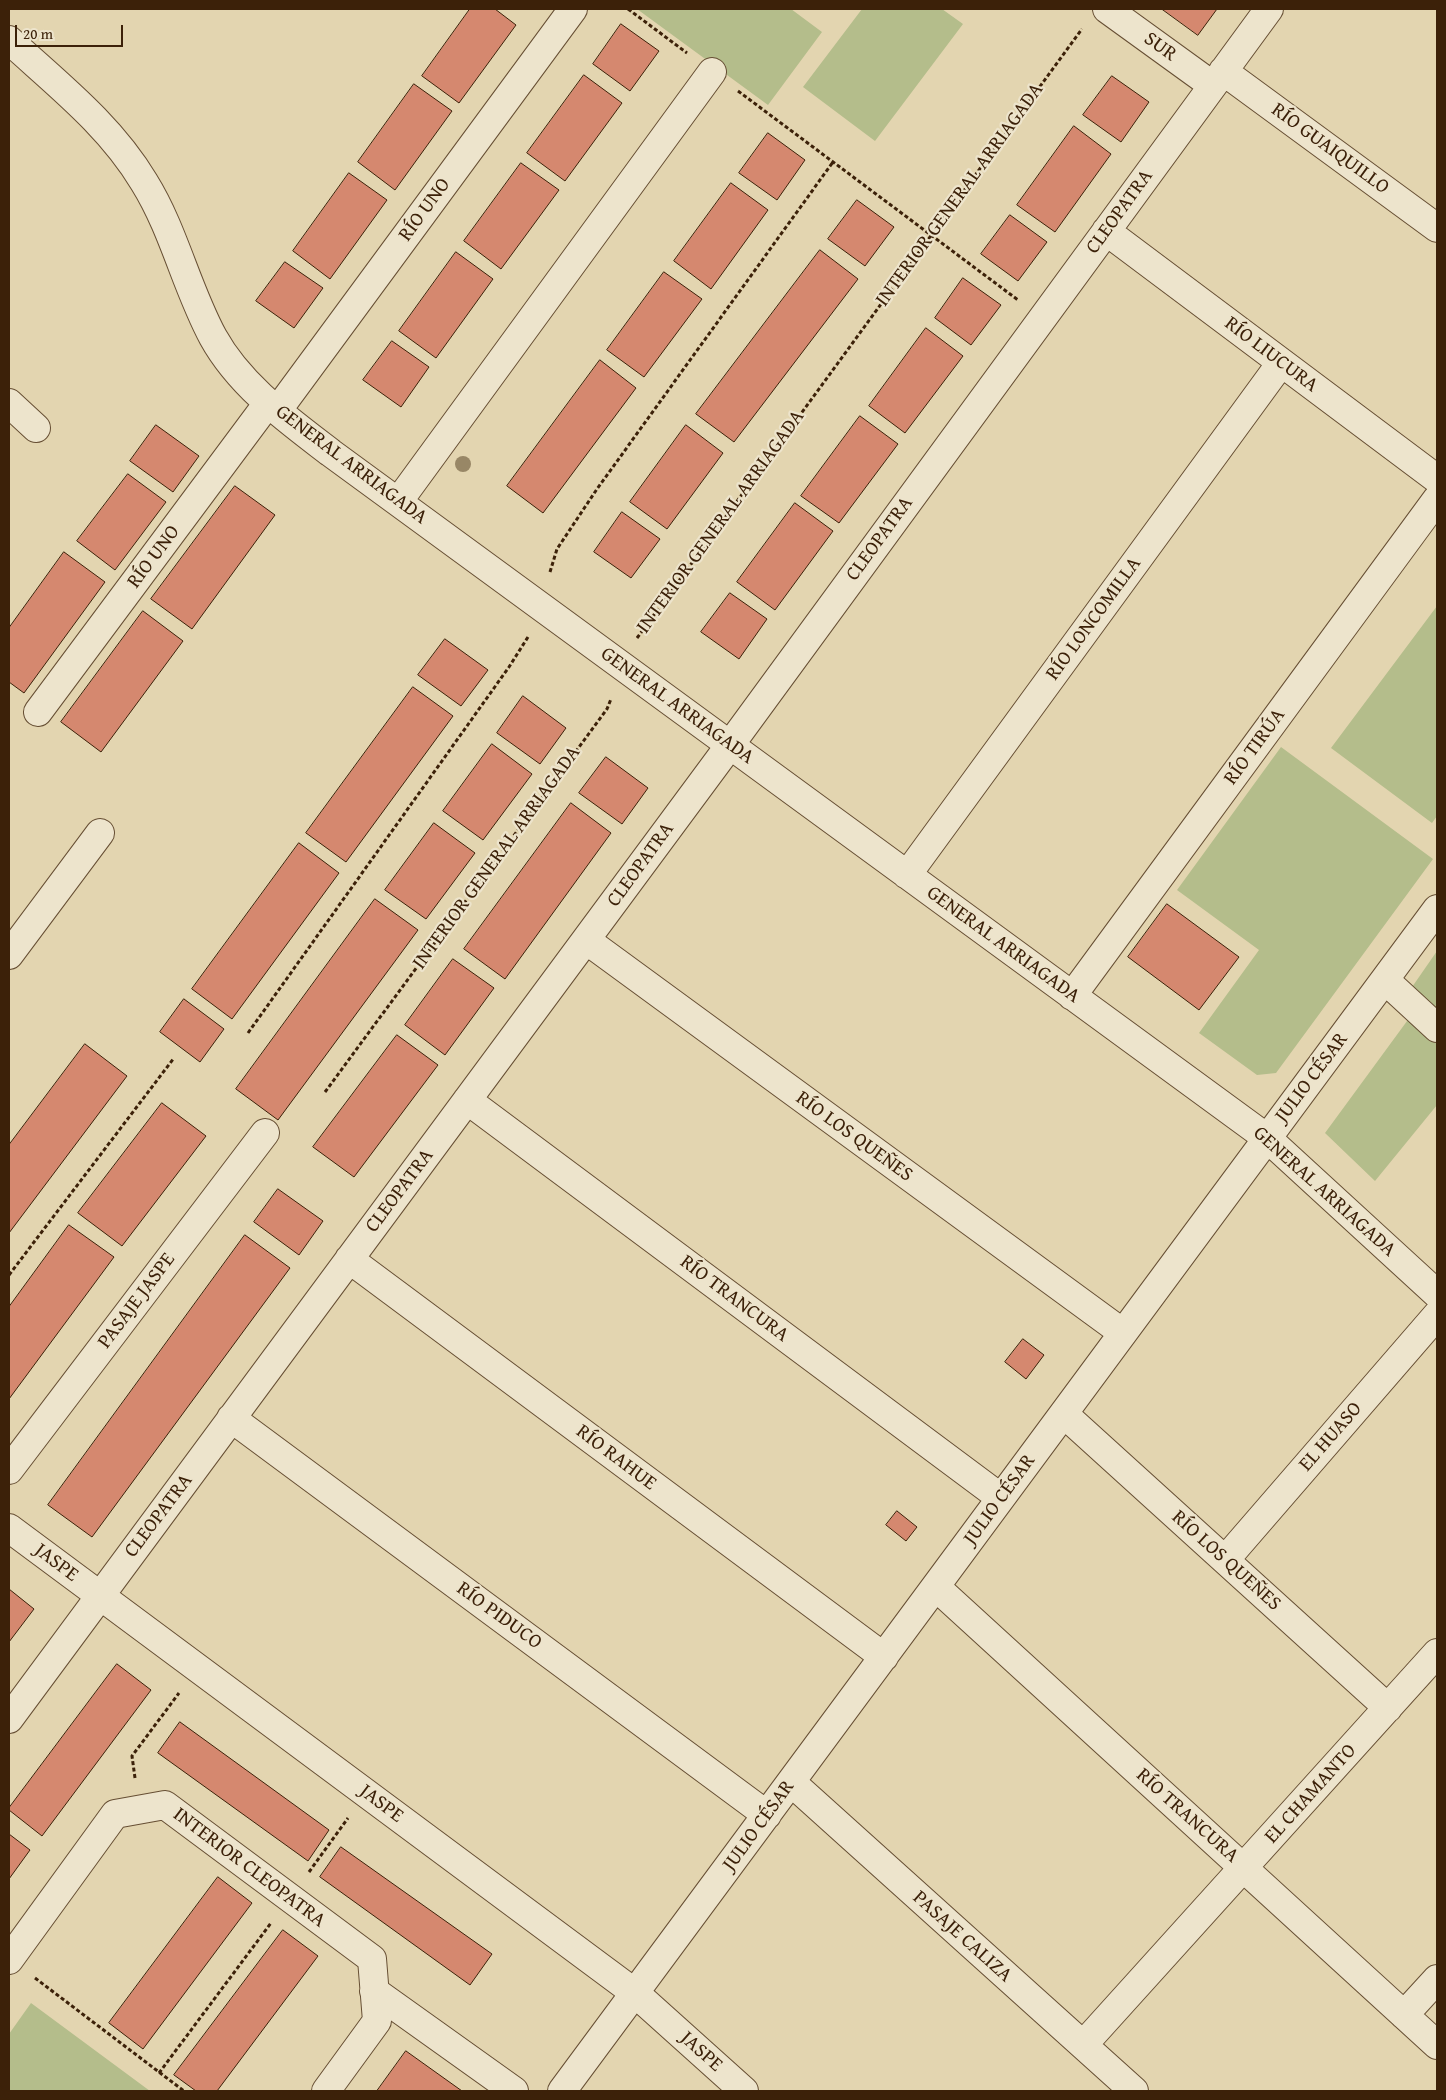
<!DOCTYPE html>
<html>
<head>
<meta charset="utf-8">
<style>
  body { margin:0 }
  #map { position:relative; width:1446px; height:2100px; overflow:hidden; background:#e3d5b0; font-family:"Gentium Book Plus",serif }
  canvas { display:block }
  .frame { position:absolute; inset:0; border:10px solid #3c2109; pointer-events:none }
  .scale { position:absolute; left:15px; top:25px; width:108px; height:22px; box-sizing:border-box; border:2px solid #3c2109; border-top:0; padding-left:6px; font-size:15px; line-height:18px; white-space:nowrap; color:#3c2109; -webkit-text-stroke:4px #ede4cc; paint-order:stroke }
</style>
</head>
<body>
<div id="map">
<canvas width="1446" height="2100"></canvas>
<div class="frame"></div>
<div class="scale">20 m</div>
</div>
<script>
const ctx = document.querySelector('canvas').getContext('2d');
ctx.lineJoin = 'round';
function paint(path, color) {
  ctx.fillStyle = color;
  ctx.fill(path, 'evenodd');
}
function strokePath(path, color, width, dash) {
  ctx.strokeStyle = color;
  ctx.lineWidth = width;
  ctx.lineCap = dash ? 'butt' : 'round';
  ctx.setLineDash(dash || []);
  ctx.stroke(path);
}
function label(font, color, halo, rows, align = 'center') {
  ctx.font = font + ' "Gentium Book Plus",serif';
  ctx.lineWidth = 4.5;
  ctx.setLineDash([]);
  ctx.textBaseline = 'middle';
  ctx.strokeStyle = halo;
  ctx.fillStyle = color;
  for (const [text, x, y, turn = 0] of rows) {
    ctx.save();
    ctx.translate(x, y);
    ctx.rotate((+turn || 0) * Math.PI / 180);
    ctx.textAlign = isNaN(turn) ? turn : align;
    if (halo) ctx.strokeText(text, 0, 0);
    ctx.fillText(text, 0, 0);
    ctx.restore();
  }
}
const green = new Path2D(`
  M637,9H791L822,32L768,105Z
  M862,9H942L963,24L875,141L803,87Z
  M1437,606V816L1432,823L1331,748Z
  M1281,747L1433,859L1276,1073L1257,1075L1199,1033L1259,950L1177,890Z
  M1437,951V1014L1410,990Z
  M1410,1017L1437,1042V1105L1375,1181L1325,1133Z
  M31,2003L150,2091H9V2034Z`);
const building = new Path2D(`
  M470,9H495L516,25L459,103L422,76Z
  M1162,9H1217L1198,35Z
  M621,24L659,51L630,91L593,64Z
  M584,75L622,103L565,181L527,153Z
  M1112,76L1149,102L1121,142L1083,115Z
  M414,84L452,111L395,190L358,162Z
  M1074,126L1111,154L1055,232L1017,205Z
  M768,133L805,160L777,200L739,173Z
  M521,163L559,190L501,269L464,241Z
  M349,173L387,200L330,279L293,251Z
  M731,183L768,210L711,289L674,261Z
  M857,200L894,227L865,266L828,239Z
  M1010,215L1047,242L1018,281L981,254Z
  M820,250L858,279L734,442L696,414Z
  M456,252L493,279L436,358L399,331Z
  M285,262L323,288L294,328L256,301Z
  M664,272L702,299L644,377L607,350Z
  M963,278L1001,305L971,345L935,318Z
  M926,328L963,356L905,433L869,406Z
  M392,341L429,367L401,407L363,380Z
  M600,360L636,388L543,513L507,486Z
  M860,416L898,444L839,523L801,496Z
  M156,425L199,456L173,492L130,461Z
  M686,425L723,453L667,529L630,502Z
  M128,474L166,502L115,570L77,541Z
  M235,486L275,515L192,629L151,599Z
  M795,503L833,531L775,610L737,582Z
  M622,512L660,539L631,578L594,552Z
  M64,552L105,582L24,693L9,682V628Z
  M730,593L767,619L739,659L701,632Z
  M143,611L183,641L101,752L61,722Z
  M445,639L488,670L461,706L418,675Z
  M413,687L453,716L346,862L306,833Z
  M523,696L566,728L540,764L497,733Z
  M492,744L532,774L483,840L443,811Z
  M606,757L648,788L622,824L579,793Z
  M571,803L611,833L505,979L464,949Z
  M434,823L475,853L426,919L385,890Z
  M299,843L339,873L232,1019L192,989Z
  M375,899L418,930L278,1120L236,1089Z
  M1167,904L1239,957L1199,1010L1128,957Z
  M453,959L494,988L445,1055L405,1025Z
  M184,999L224,1029L200,1062L160,1032Z
  M397,1035L438,1065L354,1177L313,1147Z
  M85,1044L127,1076L9,1233V1145Z
  M162,1103L206,1136L122,1246L78,1213Z
  M278,1189L323,1221L299,1255L254,1222Z
  M69,1225L114,1257L9,1399V1307Z
  M245,1235L290,1268L92,1537L48,1505Z
  M1023,1339L1044,1355L1026,1379L1005,1362Z
  M897,1511L917,1527L906,1541L886,1525Z
  M9,1589L34,1609L9,1642Z
  M117,1664L151,1690L42,1836L9,1810V1808Z
  M180,1722L329,1830L308,1861L158,1753Z
  M9,1834L30,1850L9,1879Z
  M341,1847L492,1954L470,1985L320,1877Z
  M218,1877L252,1903L143,2049L109,2023Z
  M283,1930L318,1956L217,2091H196L174,2075Z
  M406,2051L462,2091H377Z`);
const path = new Path2D(`
  M628,9L687,53
  M738,91L1018,300
  M550,572L557,549L597,489L833,162
  M637,638L1082,29
  M248,1033L509,667L528,637
  M325,1092L607,709L611,699
  M9,1275L174,1058
  M135,1778L132,1756L179,1693
  M309,1872L348,1818
  M35,1978L184,2091
  M159,2073L271,1923`);
const minor = new Path2D(`
  M1107,9L1212,85
  M9,40C57,84 110,125 144,182C174,230 186,287 213,337C240,386 288,420 331,453L1267,1138L1437,1294
  M1223,71L1437,228
  M1106,231L1437,479
  M9,403L36,428
  M277,411L573,9
  M398,502L712,72
  M38,712L268,403
  M907,875L1281,363
  M586,940L1123,1333
  M9,955L100,833
  M1385,980L1437,1028
  M1072,996L1437,499
  M467,1100L1001,1498
  M349,1259L884,1657
  M1064,1414L1388,1708
  M231,1418L767,1815
  M9,1470L265,1133
  M9,1528L635,1993L744,2091
  M1225,1560L1437,1315
  M936,1587L1437,2045
  M9,1719L730,745L1269,9
  M791,1782L1134,2091
  M9,1960L115,1814L165,1805L372,1959L377,2021L326,2091
  M374,1991L514,2091
  M1404,2015L1437,1979
  M1083,2045L1437,1653
  M562,2091L1437,909`);
const trees = [
  [463,464]
];
const streetNames = [
  ["SUR",1160,47,36],
  ["RÍO GUAIQUILLO",1330,149,36],
  ["INTERIOR GENERAL ARRIAGADA",960,195,-54],
  ["RÍO UNO",425,210,-54],
  ["CLEOPATRA",1120,212,-54],
  ["RÍO LIUCURA",1271,355,37],
  ["GENERAL ARRIAGADA",351,465,37],
  ["INTERIOR GENERAL ARRIAGADA",721,522,-54],
  ["CLEOPATRA",880,539,-54],
  ["RÍO UNO",154,557,-53],
  ["RÍO LONCOMILLA",1094,619,-54],
  ["GENERAL ARRIAGADA",677,706,36],
  ["RÍO TIRÚA",1255,747,-54],
  ["INTERIOR GENERAL ARRIAGADA",497,858,-54],
  ["CLEOPATRA",641,865,-54],
  ["GENERAL ARRIAGADA",1003,945,36],
  ["JULIO CÉSAR",1312,1078,-53],
  ["RÍO LOS QUEÑES",854,1137,36],
  ["CLEOPATRA",400,1191,-53],
  ["GENERAL ARRIAGADA",1324,1192,42],
  ["RÍO TRANCURA",734,1299,37],
  ["PASAJE JASPE",137,1301,-53],
  ["EL HUASO",1331,1437,-49],
  ["RÍO RAHUE",616,1458,37],
  ["JULIO CÉSAR",1000,1500,-54],
  ["CLEOPATRA",159,1516,-53],
  ["RÍO LOS QUEÑES",1226,1561,42],
  ["JASPE",56,1563,37],
  ["RÍO PIDUCO",499,1616,36],
  ["EL CHAMANTO",1311,1794,-48],
  ["JASPE",381,1804,37],
  ["RÍO TRANCURA",1187,1816,42],
  ["JULIO CÉSAR",759,1826,-54],
  ["INTERIOR CLEOPATRA",249,1868,37],
  ["PASAJE CALIZA",962,1937,42],
  ["JASPE",701,2052,42]
];
paint(green, '#b4bd8b');
paint(building, '#d5886f');
strokePath(building, '#3c2109', 1);
strokePath(minor, '#664e33', 30);
strokePath(path, '#3c2109', 3, [4, 2.5]);
strokePath(minor, '#ede4cc', 28);
ctx.fillStyle = '#988766';
for (const [x, y] of trees) {
  ctx.beginPath();
  ctx.arc(x, y, 8, 0, 2 * Math.PI);
  ctx.fill();
}
label('20px', '#3c2109', '#ede4cc', streetNames);
</script>
</body>
</html>
